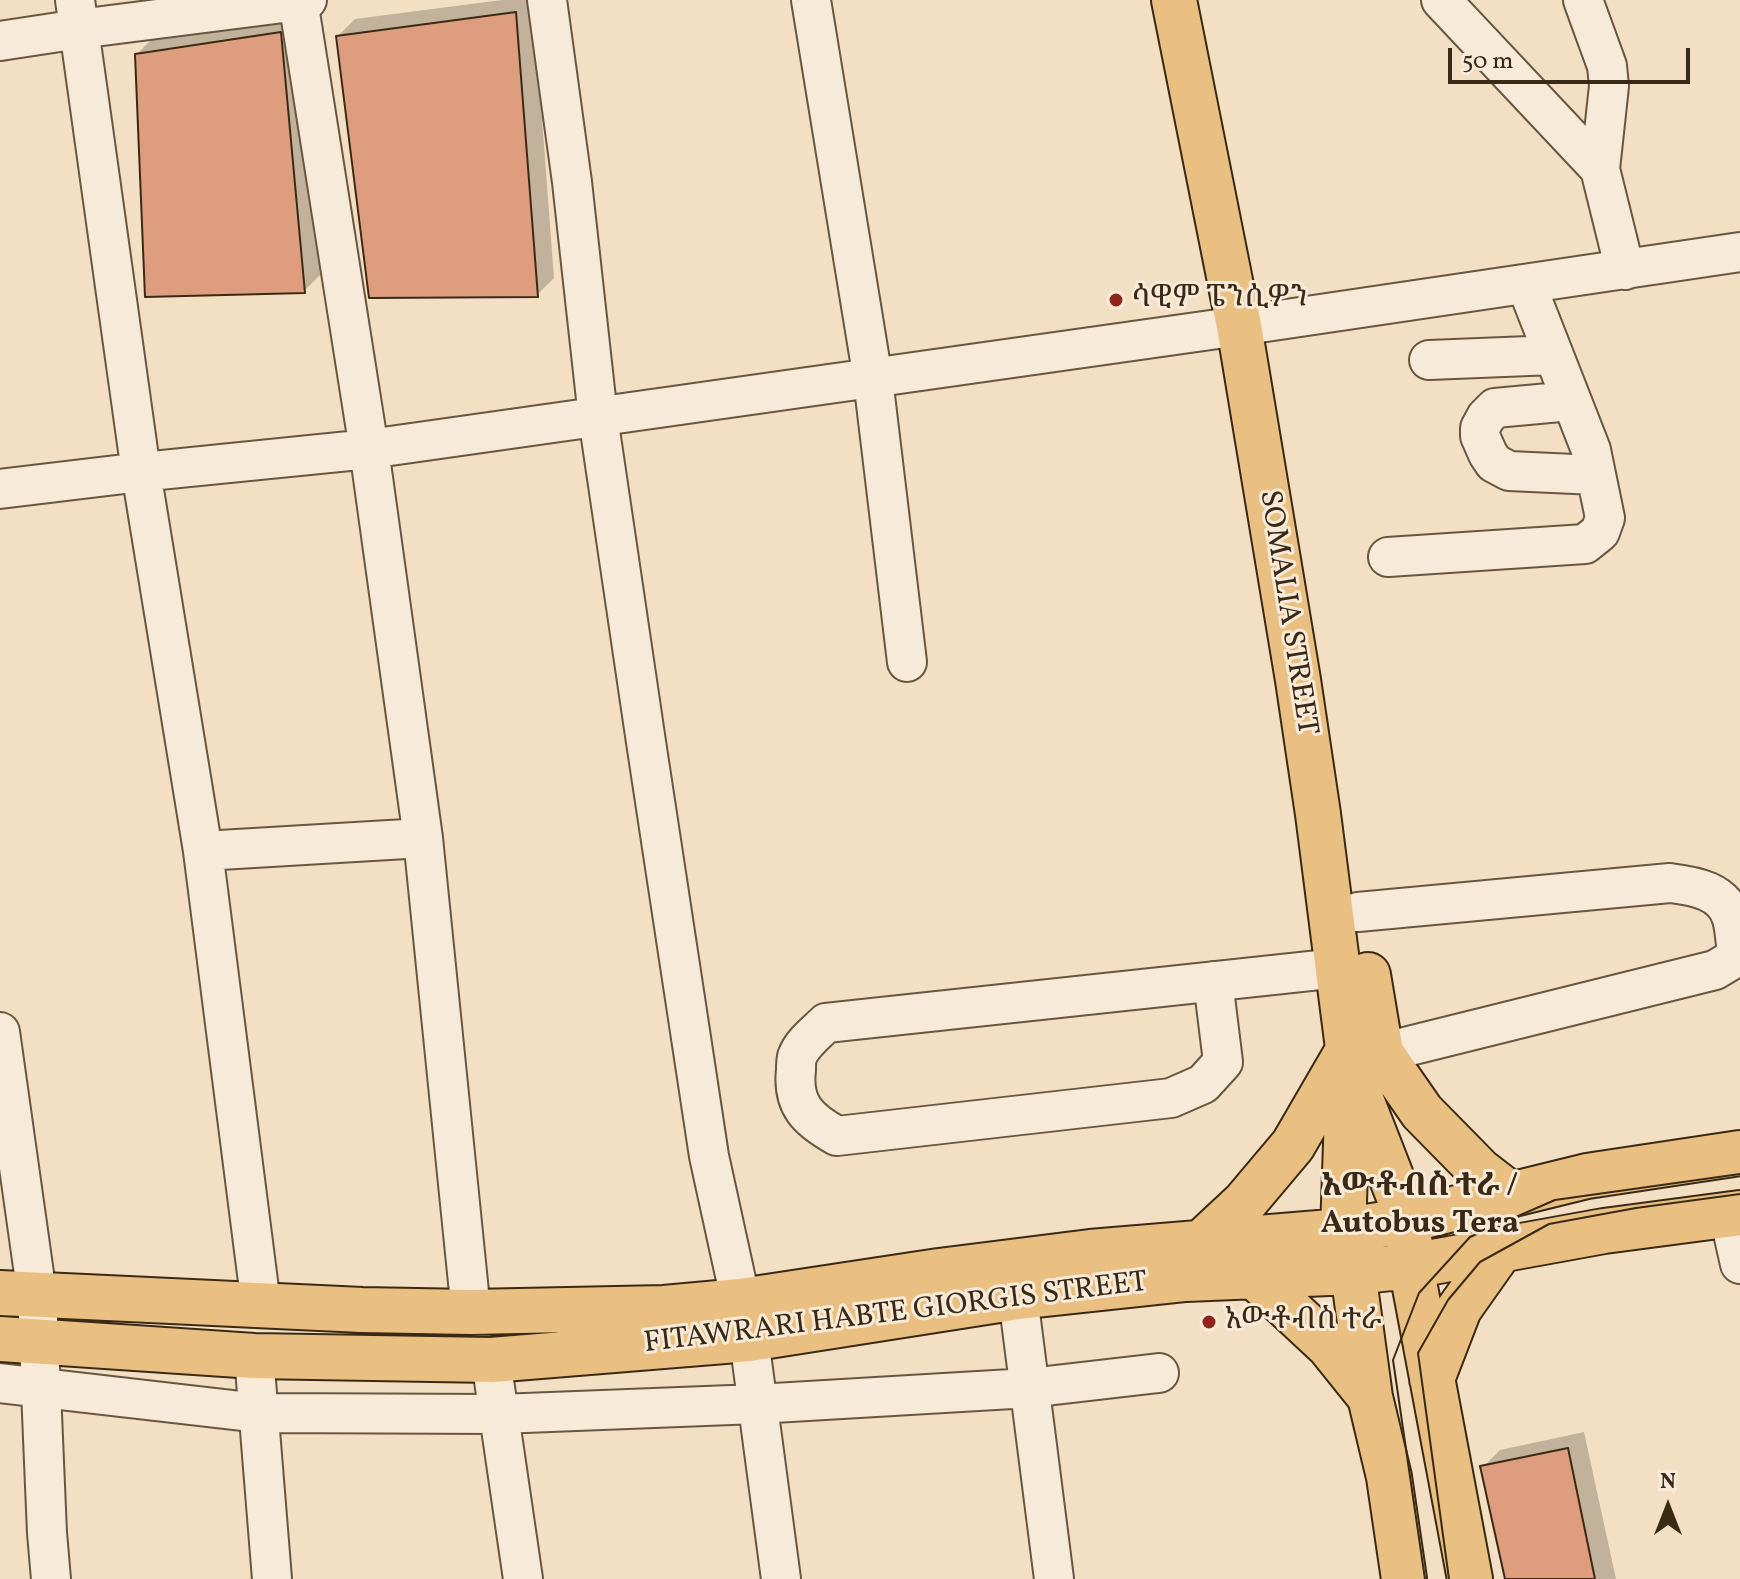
<!DOCTYPE html>
<html>
<head>
<meta charset="utf-8">
<style>
  body { margin:0 }
  #map { position:relative; width:1740px; height:1579px; overflow:hidden; background:#f3dfc3; font-family:Vollkorn,serif }
  canvas { display:block }
  .north { position:absolute; left:1628px; top:1467px; width:80px; height:80px; -webkit-text-stroke:6px #f7ead8; paint-order:stroke; rotate:0deg; font-size:22px; font-weight:700; line-height:32px; text-align:center; color:#3a2a15 }
  .north::after { content:''; display:block; margin:auto; width:28px; height:36px; background:#3a2a15; clip-path:polygon(50% 0,100% 100%,50% 72%,0 100%) }
  .scale { position:absolute; left:1448px; top:48px; width:242px; height:36px; box-sizing:border-box; border:4px solid #3a2a15; border-top:0; padding-left:10px; font-size:24px; line-height:28px; white-space:nowrap; color:#3a2a15; -webkit-text-stroke:6px #f7ead8; paint-order:stroke }
</style>
</head>
<body>
<div id="map">
<canvas width="1740" height="1579"></canvas>
<div class="north">N</div>
<div class="scale">50 m</div>
</div>
<script>
const ctx = document.querySelector('canvas').getContext('2d');
ctx.lineJoin = 'round';
function paint(path, color) {
  ctx.fillStyle = color;
  ctx.fill(path, 'evenodd');
}
function strokePath(path, color, width, dash) {
  ctx.strokeStyle = color;
  ctx.lineWidth = width;
  ctx.lineCap = dash ? 'butt' : 'round';
  ctx.setLineDash(dash || []);
  ctx.stroke(path);
}
function label(font, color, halo, rows, align = 'center') {
  ctx.font = font + ' Vollkorn,"Noto Serif Ethiopic",serif';
  ctx.lineWidth = 6;
  ctx.setLineDash([]);
  ctx.textBaseline = 'middle';
  ctx.strokeStyle = halo;
  ctx.fillStyle = color;
  for (const [text, x, y, turn = 0] of rows) {
    ctx.save();
    ctx.translate(x, y);
    ctx.rotate((+turn || 0) * Math.PI / 180);
    ctx.textAlign = isNaN(turn) ? turn : align;
    if (halo) ctx.strokeText(text, 0, 0);
    ctx.fillText(text, 0, 0);
    ctx.restore();
  }
}
const shadow = new Path2D(`
  M502,0H533L554,278L537,295L338,36L355,19Z
  M297,16L321,274L304,291L137,54L154,37Z
  M1584,1432L1616,1579H1507L1483,1467L1500,1450Z`);
const building = new Path2D(`
  M516,12L538,297L369,298L336,36Z
  M281,32L305,293L145,297L135,54Z
  M1568,1448L1595,1579H1505L1480,1466Z`);
const minor = new Path2D(`
  M75,0L141,472L203,851L261,1305
  M298,0L369,449L423,838L471,1312
  M547,0L572,182L598,417L646,742L709,1156L749,1339L781,1579
  M811,0L873,379L907,662
  M1441,0L1600,169
  M1583,0L1607,66L1609,86L1600,169L1625,270
  M0,41L79,29L307,0
  M1429,360L1554,355
  M1571,401L1495,408L1486,417L1480,428V436L1488,454L1494,463L1509,471L1596,475
  M0,489L141,472L369,449L1239,326L1740,252
  M1388,557L1585,544L1600,532L1605,518L1591,450L1526,284
  M203,851L423,838
  M1358,912L1670,883C1695,886 1725,891 1732,919C1735,929 1735,941 1737,951L1730,961L1715,970L1381,1053
  M1213,981L1223,1062L1203,1084L1171,1098L837,1136C808,1120 792,1105 796,1070C796,1066 796,1061 797,1057C802,1043 816,1033 826,1023L1338,968
  M0,1032L37,1295L47,1533L51,1579
  M1729,1215L1740,1264
  M1018,1297L1054,1579
  M254,1356L272,1579
  M491,1360L523,1579
  M0,1383L259,1413L499,1414L757,1404L1029,1388L1159,1373`);
const major = new Path2D(`
  M1174,0L1239,326L1298,680L1318,814L1349,1056L1343,1231L1353,1272L1370,1397L1389,1477L1404,1579
  M1368,975L1381,1053L1422,1112L1480,1171L1511,1195
  M1355,1084L1408,1220L1411,1266L1470,1579
  M1200,1244L1245,1202L1293,1145L1347,1052
  M1255,1277L1329,1346L1370,1397
  M0,1293L362,1310L471,1312L664,1308L741,1301L939,1271L1090,1252L1343,1231L1408,1220L1587,1176L1740,1153
  M0,1339L254,1356L491,1360L749,1339L1018,1297L1186,1279L1353,1272L1411,1266L1604,1231L1740,1213
  M1432,1379L1459,1309L1500,1251`);
const tram = new Path2D(`
  M1425,1579L1393,1360L1419,1293L1470,1237L1555,1200L1740,1174
  M1449,1579L1418,1353L1448,1300L1480,1262L1549,1224L1636,1208L1740,1194`);
const markers = [
  [1116,300,8,"#8f2418"],
  [1209,1322,8,"#8f2418"]
];
const poiNames = [
  ["ሳዊም ፔንሲዎን",1132,300],
  ["አውቶብስ ተራ",1225,1322]
];
const streetNames = [
  ["SOMALIA STREET",1286,613,81],
  ["FITAWRARI HABTE GIORGIS STREET",896,1315,-7]
];
const neighbourhoodNames = [
  ["አውቶብስ ተራ /",1420,1189],
  ["Autobus Tera",1420,1226]
];
paint(shadow, '#0003');
paint(building, '#de9d7e');
strokePath(building, '#3a2a15', 2);
strokePath(minor, '#685740', 42);
strokePath(major, '#3a2a15', 48);
strokePath(minor, '#f7ead8', 38);
strokePath(major, '#eac082', 44);
strokePath(tram, '#3a2a15', 2);
for (const [x, y, r, color] of markers) {
  const dot = new Path2D();
  dot.arc(x, y, r, 0, 2 * Math.PI);
  ctx.fillStyle = color;
  ctx.fill(dot);
  strokePath(dot, '#f7ead8', 3);
}
label('30px', '#3a2a15', '#f7ead8', poiNames, 'left');
label('30px', '#3a2a15', '#f7ead8', streetNames);
label('bold 32px', '#3a2a15', '#f7ead8', neighbourhoodNames);
</script>
</body>
</html>
